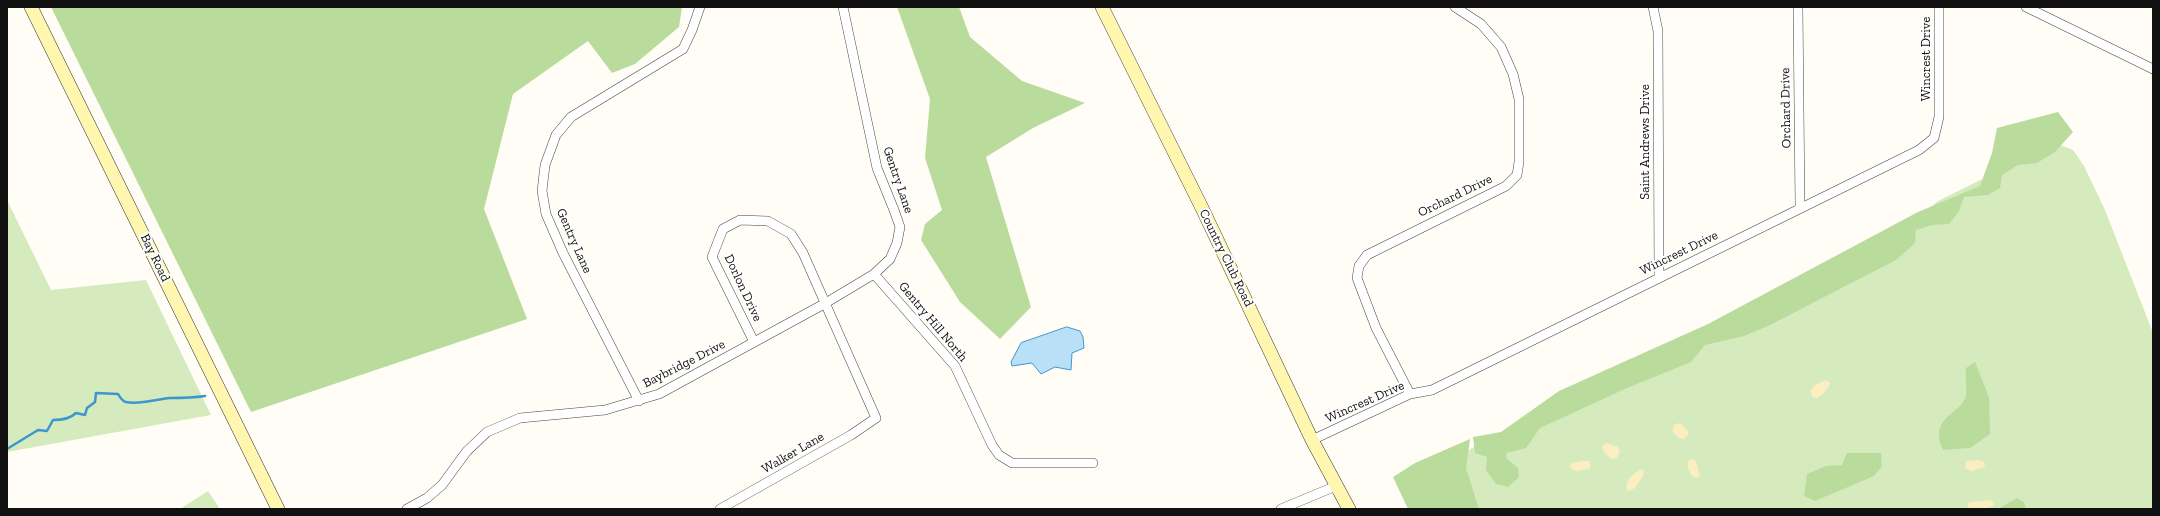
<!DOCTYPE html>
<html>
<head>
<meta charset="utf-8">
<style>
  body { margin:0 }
  #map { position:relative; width:2160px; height:516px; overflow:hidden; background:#fffdf5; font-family:"Zilla Slab",serif }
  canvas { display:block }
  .frame { position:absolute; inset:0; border:8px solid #111; pointer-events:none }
</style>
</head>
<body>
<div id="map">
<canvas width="2160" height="516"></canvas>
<div class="frame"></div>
</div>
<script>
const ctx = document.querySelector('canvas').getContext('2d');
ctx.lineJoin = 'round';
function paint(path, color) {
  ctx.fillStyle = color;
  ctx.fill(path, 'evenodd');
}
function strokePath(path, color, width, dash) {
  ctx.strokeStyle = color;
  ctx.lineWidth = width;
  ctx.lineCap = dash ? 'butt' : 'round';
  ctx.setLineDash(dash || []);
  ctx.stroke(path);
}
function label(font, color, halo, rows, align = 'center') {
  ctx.font = font + ' "Zilla Slab",serif';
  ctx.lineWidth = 4;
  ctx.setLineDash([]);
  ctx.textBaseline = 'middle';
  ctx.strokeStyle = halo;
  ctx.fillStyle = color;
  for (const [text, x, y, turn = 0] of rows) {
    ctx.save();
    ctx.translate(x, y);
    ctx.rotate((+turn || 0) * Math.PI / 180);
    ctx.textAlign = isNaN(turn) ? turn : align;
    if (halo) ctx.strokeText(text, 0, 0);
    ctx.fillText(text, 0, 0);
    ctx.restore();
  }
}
const green = new Path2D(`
  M2055,143L2073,150L2084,166L2105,210L2153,333V509H1466L1447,462L1501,432L1908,226L1938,201Z
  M7,200L51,290L146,280L211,415L7,452Z
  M208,491L220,509H180Z`);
const forest = new Path2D(`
  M51,7H682L679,27L635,64L612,73L588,41L513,94L484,209L527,319L251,412Z
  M897,7H959L970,37L1022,81L1085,103L1033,128L986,157L1031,307L1000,339L960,302L921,240L925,224L942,210L925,158L930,99Z
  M2058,112L2073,132L2055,152L2037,163L2018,165L2002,175L2000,188L1988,195L1964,197L1959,211L1949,224L1932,225L1916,230L1915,243L1896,260L1770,325L1744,336L1705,345L1691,362L1627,388L1540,428L1526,448L1506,453L1507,459L1518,468L1519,477L1508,487L1496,484L1486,470L1487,457L1475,453L1473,437L1501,432L1559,391L1708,324L1918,212L1980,186L1992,153L1997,128Z
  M1975,362L1989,397L1990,434L1970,448L1943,450C1941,445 1938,439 1939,434C1940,415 1961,412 1966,396C1967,392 1965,375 1966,368Z
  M1470,439L1466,468L1479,509H1408L1393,477L1415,463Z
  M1847,453H1881L1882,466L1874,476L1815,501L1804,496L1807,474L1826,466L1842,465Z
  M2017,498L2024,502L2026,509H1998Z`);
const sand = new Path2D(`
  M1826,380L1830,383C1828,390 1820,399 1813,398L1810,391L1815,385Z
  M1680,423L1688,431V435L1684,439L1679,438L1672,431L1674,425Z
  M1606,443L1618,447L1620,451L1617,458L1611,459L1605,454L1602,447Z
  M1691,459L1696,461L1700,476L1697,478L1692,476L1688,469V461Z
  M1977,460L1984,462L1985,467L1971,471L1965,468L1966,461Z
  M1583,461H1590V469L1576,471L1569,467L1571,463Z
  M1640,470H1643L1644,474L1635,488L1628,491C1623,482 1632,474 1640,470Z
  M1992,500L1994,503V505L1985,509H1970L1967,505L1969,502Z`);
const water = new Path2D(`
  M1067,327L1080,331L1083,337L1084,348L1072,353L1071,370L1055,367L1041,374L1032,363L1012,366L1011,362L1021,343Z`);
const stream = new Path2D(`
  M7,449L38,430L47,431L53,420C62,420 70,419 76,413L85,415L87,408L95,402L96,393L118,394C120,397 122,401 126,402C141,405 156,399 170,398C182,398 192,398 205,396`);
const street = new Path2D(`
  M1653,7L1658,31L1659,277
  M1798,7L1800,208
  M2026,7L2153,69
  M874,274L955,366L992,445L999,455L1012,463H1093
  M1410,394L1376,328L1357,278L1359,266L1367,255L1506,186L1517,175L1519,162V99L1513,74L1501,47L1481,24L1455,7
  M639,401L563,253L546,214L542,191L545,165L556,135L571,117L683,49L692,30L700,7
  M1312,440L1410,394L1432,390L1919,150L1934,138L1939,117V7
  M407,509L427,498L442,485L467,451L487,432L520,418L605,410L659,394L824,304L874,274L890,259L897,243L900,227L894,210L877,168L843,7
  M720,509L851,435L876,418L803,253L791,234L768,221L740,220L723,229L712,257L754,342
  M1281,509L1336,486`);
const secondary = new Path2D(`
  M31,7L278,509
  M1102,7L1202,208L1312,440L1349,509`);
const streetNames = [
  ["Wincrest Drive",1926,59,-90],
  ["Orchard Drive",1786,108,-91],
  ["Saint Andrews Drive",1645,142,-90],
  ["Gentry Lane",898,180,71],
  ["Orchard Drive",1455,196,-26],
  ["Gentry Lane",574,241,66],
  ["Wincrest Drive",1679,253,-26],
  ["Bay Road",155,258,64],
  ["Country Club Road",1226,258,64],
  ["Dorlon Drive",743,288,65],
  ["Gentry Hill North",933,322,50],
  ["Baybridge Drive",684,364,-27],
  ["Wincrest Drive",1365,402,-24],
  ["Walker Lane",793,453,-30]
];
paint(green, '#d5ebbd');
paint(forest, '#b9dc9c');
paint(sand, '#fbeec1');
paint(water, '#b9e0f7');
strokePath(water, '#3f96cf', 1);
strokePath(stream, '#3f96cf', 2.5);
strokePath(street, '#444', 10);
strokePath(secondary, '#333', 14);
strokePath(street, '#fff', 9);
strokePath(secondary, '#fff6b0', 13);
label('13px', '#111', '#fff', streetNames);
</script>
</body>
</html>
